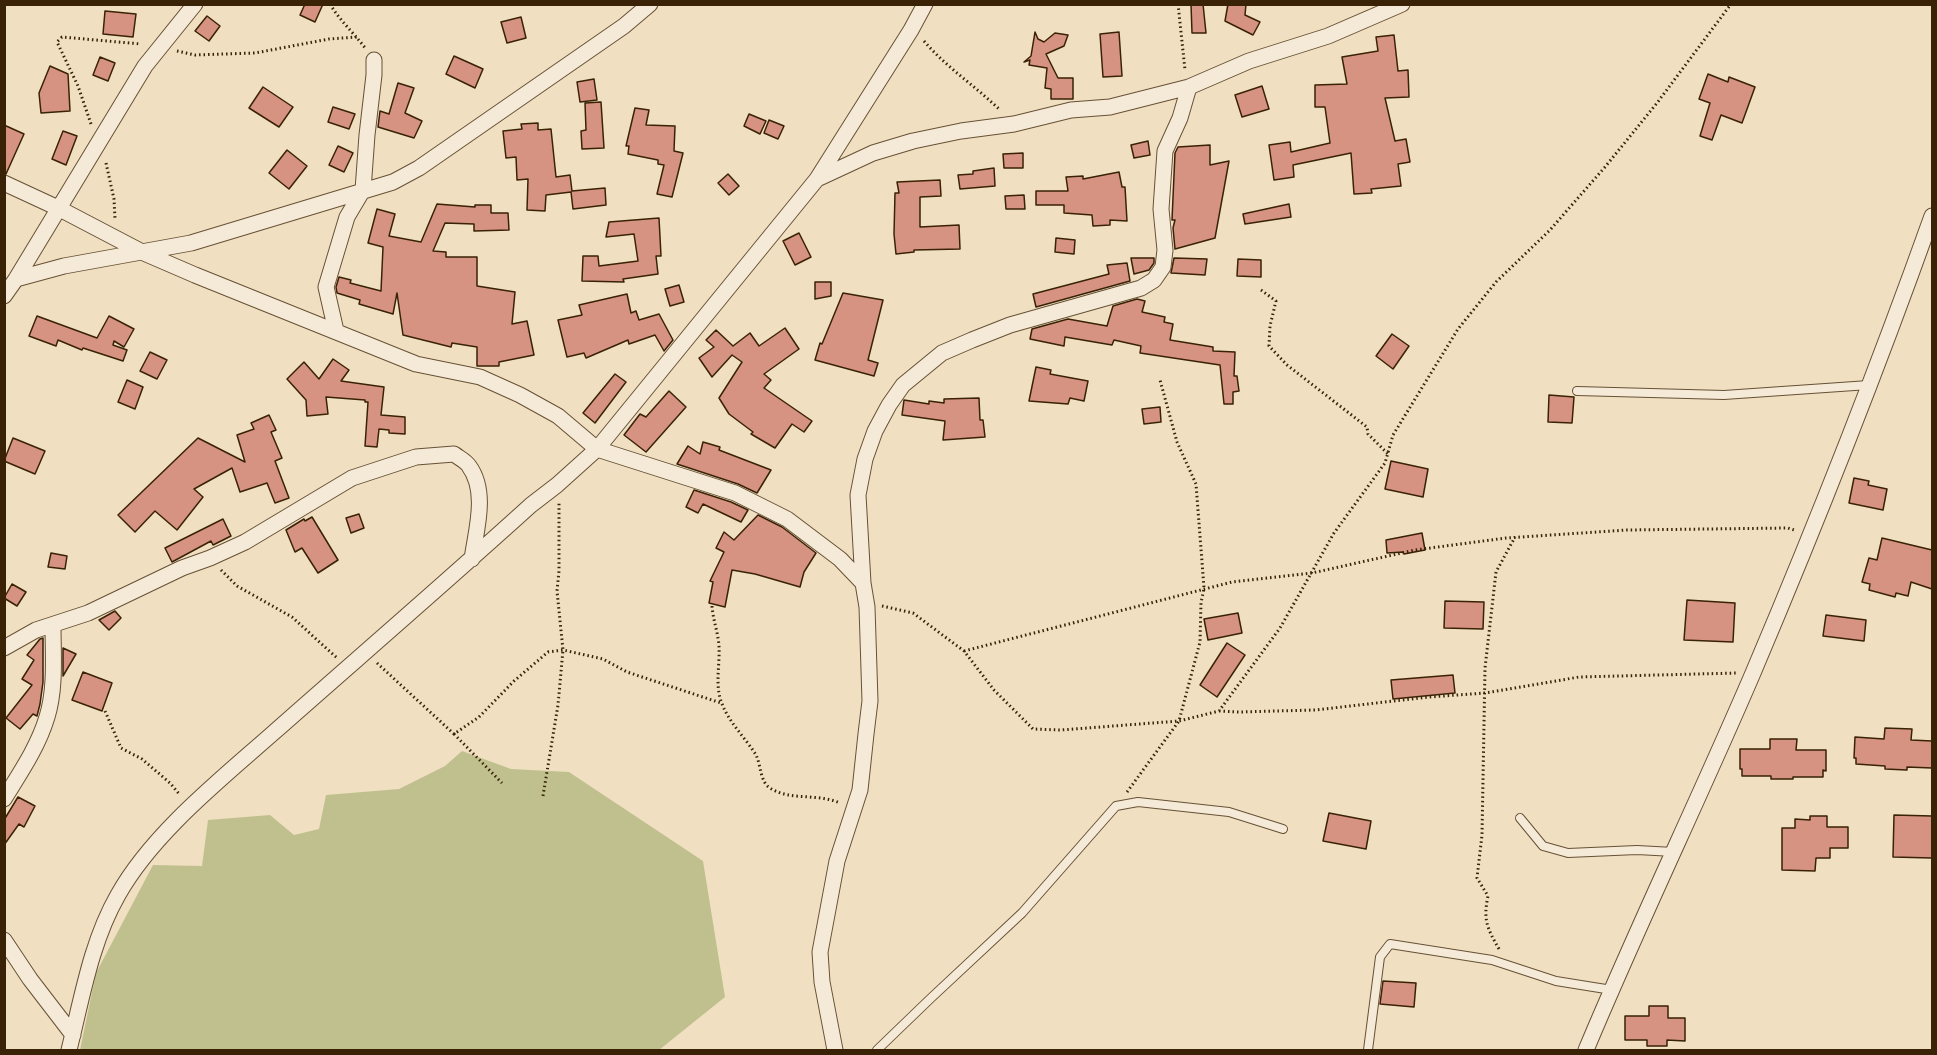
<!DOCTYPE html>
<html>
<head>
<meta charset="utf-8">
<style>
  body { margin:0 }
  #map { position:relative; width:1937px; height:1055px; overflow:hidden; background:#f0dfc1; font-family:"IM FELL Great Primer",serif }
  canvas { display:block }
  .frame { position:absolute; inset:0; border:6px solid #392206; pointer-events:none }
</style>
</head>
<body>
<div id="map">
<canvas width="1937" height="1055"></canvas>
<div class="frame"></div>
</div>
<script>
const ctx = document.querySelector('canvas').getContext('2d');
ctx.lineJoin = 'round';
function paint(path, color) {
  ctx.fillStyle = color;
  ctx.fill(path, 'evenodd');
}
function strokePath(path, color, width, dash) {
  ctx.strokeStyle = color;
  ctx.lineWidth = width;
  ctx.lineCap = dash ? 'butt' : 'round';
  ctx.setLineDash(dash || []);
  ctx.stroke(path);
}
const green = new Path2D(`
  M462,751L511,769L569,772L703,861L725,997L659,1050H80L96,973L153,865L202,866L208,820L270,815L294,835L319,829L326,795L399,789L445,766Z`);
const building = new Path2D(`
  M305,4H323L315,22L300,15Z
  M1191,4H1203L1206,33H1192Z
  M1228,4H1246L1245,15L1260,22L1253,35L1225,21Z
  M105,11L136,14L133,37L103,34Z
  M207,16L220,26L209,41L195,31Z
  M521,17L526,38L507,43L501,22Z
  M1035,32L1038,39L1044,42L1055,33L1068,35L1064,46L1046,54L1058,78H1073V99H1051V89L1045,88L1047,68L1029,65L1030,60L1024,62L1031,56Z
  M1119,32L1122,76L1103,77L1100,34Z
  M1394,35L1398,71L1408,70L1409,97L1385,98L1395,141L1406,139L1410,162L1398,164L1401,186L1371,189L1372,193L1354,194L1351,153L1293,165L1294,177L1274,180L1269,145L1290,142L1291,152L1330,143L1325,107H1315V85L1347,84L1342,57L1378,51L1376,37Z
  M454,56L483,69L475,88L446,74Z
  M100,57L115,63L108,81L93,75Z
  M50,66L68,74L70,111L41,113L39,93Z
  M1708,74L1728,82L1729,77L1755,87L1742,123L1721,115L1712,140L1700,136L1710,103L1699,99Z
  M594,79L597,100L580,102L577,82Z
  M398,83L414,88L405,113L422,121L414,138L378,127L380,111L389,114Z
  M1262,86L1269,109L1242,117L1235,95Z
  M263,87L293,107L279,127L249,108Z
  M601,102L604,148L582,149L581,131L586,130L585,103Z
  M333,107L355,114L349,129L328,122Z
  M635,108L649,110L646,125L675,126L674,151L683,153L672,197L657,194L664,165L658,164V160L628,154L629,146H626Z
  M749,114L766,121L760,134L744,126Z
  M769,120L784,126L778,139L764,133Z
  M538,123V130L551,129L556,177L570,175L572,191L605,188L606,205L573,209L571,192L546,195L545,211L527,210L528,179L517,180L516,157L506,158L503,131L522,129L521,124Z
  M4,125L24,134L6,174L4,173Z
  M63,131L77,136L66,165L52,159Z
  M1148,141L1150,155L1134,158L1131,145Z
  M1210,145V165L1229,161L1215,238L1175,249L1173,228L1175,220H1172L1175,153L1178,147Z
  M338,146L353,153L344,172L329,165Z
  M287,150L307,166L289,189L269,173Z
  M1023,153V168H1004L1003,154Z
  M994,168L995,186L960,189L958,175L973,174V171Z
  M1119,172L1122,187H1125L1127,221L1110,220V225L1093,226L1092,215L1064,213V205H1036V191H1068L1066,177L1083,176V179Z
  M728,174L739,186L729,195L718,183Z
  M940,180L941,196L920,197V227L959,225L960,249L914,250V252L896,254L894,234L895,193H899L897,182Z
  M1024,195L1025,209H1006L1005,196Z
  M437,204L475,207V205H491V213H508L509,230L474,231V224L445,223L433,251L446,252V257H477V286L515,292L512,324L527,321L534,355L499,362V366H477V347L452,343L451,347L403,335L397,293L393,314L359,304L360,300L337,293L336,287L339,277L351,280L350,283L381,291L383,247L368,243L377,209L395,214L389,236L421,242Z
  M1289,204L1291,217L1245,224L1243,214Z
  M659,218L661,256H656L658,274L623,279L624,282L582,281L583,256H598L599,266L638,261L634,234L606,237L609,222Z
  M799,233L811,257L795,265L783,241Z
  M1056,238L1075,240L1074,254L1055,252Z
  M1131,258H1154V263L1149,270L1134,274Z
  M1174,258L1207,259L1205,275L1171,273Z
  M1238,259L1261,260V277L1237,276Z
  M1127,263L1130,281L1036,307L1033,294L1109,274L1107,265Z
  M815,282H831V296L815,299Z
  M679,285L684,302L670,306L665,289Z
  M843,293L883,300L868,360L878,363L874,376L815,360L820,343L822,344Z
  M627,294L631,313L636,311L639,320L659,314L673,340L664,351L655,335L629,344L628,340L586,358L584,353L567,357L558,320L582,315L579,305Z
  M1137,299L1145,301L1142,312L1165,317L1164,322L1173,324L1170,340L1213,347V351L1235,352L1234,376H1237L1239,391L1233,392V404H1224L1220,365L1140,353L1141,346L1114,340L1112,345L1065,337L1064,346L1030,339L1032,329L1068,319L1107,326L1113,306Z
  M37,316L97,338L109,316L134,329L124,347L114,341L113,345L127,350L123,361L83,348L82,350L58,340L56,346L29,336Z
  M785,328L799,349L764,374L771,380L764,388L812,421L804,432L792,424L775,448L751,434L753,432L729,414L719,398L742,362L732,355L712,377L699,358L714,347L706,340L716,330L733,346L750,333L759,346Z
  M1392,334L1409,346L1393,369L1376,356Z
  M150,352L167,360L157,379L140,371Z
  M333,359L349,370L341,381L384,387L381,415L405,417V434L389,433V430L379,429L377,447L365,446L368,402H365V400L326,397L328,414L307,416L306,400L287,379L304,362L319,379Z
  M1036,367L1051,370L1050,374L1088,381L1084,401L1070,398L1068,404L1029,401Z
  M615,374L626,382L595,423L583,413Z
  M127,380L143,387L135,409L118,402Z
  M669,391L686,407L646,452L624,435L640,414L646,417Z
  M1549,395L1574,397L1572,423L1548,422Z
  M979,398L980,420H983L985,437L943,440L945,421L902,415L904,400L929,404V401L944,403V399Z
  M1160,407L1161,422L1144,424L1142,409Z
  M269,415L276,430L271,432L282,458L275,461L289,498L275,503L267,483L240,492L232,468L194,489L203,497L177,530L155,511L135,532L118,515L198,438L245,462L237,435L254,429L251,423Z
  M13,438L45,451L35,474L4,461Z
  M703,442L720,447L719,450L771,470L757,493L738,484L677,464L688,446L700,454Z
  M1391,461L1428,469L1423,497L1385,489Z
  M1854,478L1869,481L1868,485L1887,489L1883,510L1849,503Z
  M694,490L731,502L748,510L741,522L703,504L698,513L686,507Z
  M359,514L364,528L351,533L346,518Z
  M758,515L782,527L816,553L804,572L800,587L755,574L732,570L725,607L709,603L713,582L710,581L724,552L716,548L724,532L734,540Z
  M312,517L338,560L318,573L302,548L295,552L286,530L304,519L305,521Z
  M223,519L231,536L213,545L211,541L172,562L165,548Z
  M1422,533L1425,550L1404,554L1403,552L1387,553L1386,540Z
  M1882,538L1932,550V589L1911,582L1908,596L1896,593L1895,597L1869,590L1870,584L1862,582L1869,558L1877,560Z
  M51,553L67,556L65,569L48,567Z
  M12,584L26,592L17,606L4,598Z
  M1687,600L1735,603L1733,642L1684,640Z
  M1445,601L1484,602L1483,629L1444,628Z
  M115,611L121,618L109,630L99,620Z
  M1238,613L1242,633L1208,640L1204,619Z
  M1826,615L1866,620L1864,641L1823,636Z
  M43,638V682L40,704L37,716L33,714L20,729L6,718L32,685L22,679L34,660L27,655L40,639Z
  M1227,643L1245,655L1217,697L1200,685Z
  M63,648L76,654L63,676Z
  M83,672L112,683L102,711L72,700Z
  M1453,675L1455,693L1393,699L1391,680Z
  M1885,728L1912,729L1911,740L1932,741V768L1907,767V770L1885,769V766L1856,764V758H1854L1855,737L1884,739Z
  M1770,739H1797L1796,750H1826V771L1823,770V777H1793V779H1771V776H1742V769H1740V749H1770Z
  M18,797L35,806L24,827L19,824L4,845V820Z
  M1329,813L1371,821L1366,849L1323,841Z
  M1894,815L1932,816V858L1893,857Z
  M1810,816H1827V827H1848V848H1830V858H1816L1815,871L1782,870V828H1795V819L1810,820Z
  M1383,981L1416,983L1414,1007L1380,1004Z
  M1649,1006H1668V1018H1685V1041L1667,1040V1046H1647V1040H1625V1016H1649Z`);
const path = new Path2D(`
  M330,4C340,21 354,33 366,49
  M1178,4L1185,70
  M924,41C946,67 974,85 999,109
  M177,51L195,55L255,53L329,39L357,37
  M91,124L78,86L57,42L62,37L141,44
  M106,163L114,199L115,219
  M1261,290L1276,301L1270,326L1269,346L1287,365L1367,427L1368,434L1388,454
  M221,570L237,586L292,617L337,658
  M712,606C713,620 718,632 719,646C720,664 715,684 721,701C728,722 745,737 756,755C761,765 760,782 770,788C790,801 817,793 840,803
  M882,606L913,613L964,651L994,690L1033,729L1061,730L1179,721L1219,711L1280,628L1334,533L1385,463L1393,435L1458,329L1496,282L1550,230L1605,167L1657,103L1731,4
  M964,651L1232,582L1312,573L1415,550L1506,538L1627,530L1788,528L1794,530
  M377,663L454,734L479,717L514,681L548,652L563,650L603,659L627,672L721,703
  M105,711L121,748L142,759L170,783L180,795
  M1219,711L1239,712L1315,710L1429,697L1485,693L1579,677L1737,673
  M454,734L502,783
  M1127,792L1179,721L1200,642L1201,603L1204,588L1196,484L1177,442L1160,380
  M543,796L558,705L563,650L557,591L559,571V503
  M1499,949C1487,928 1483,920 1488,896L1477,878L1482,835L1485,668L1496,572L1515,537`);
const service = new Path2D(`
  M1577,391L1724,395L1869,385
  M1520,818L1543,846L1568,853L1637,850L1674,852
  M877,1050L931,998L1022,913L1116,806L1138,802L1229,812L1283,829
  M1368,1050L1380,957L1390,944L1492,960L1556,981L1612,990`);
const minor = new Path2D(`
  M817,179L873,153L913,141L961,131L1014,124L1071,110L1110,107L1189,87L1249,61L1328,36L1402,4
  M4,183L58,208L144,253L195,275L416,364L480,377L520,395L558,416L597,449L735,493L787,519L840,559L863,583L867,607L870,701L866,734L860,790L837,861L820,952L822,982L835,1050
  M16,279L145,66L195,4
  M4,296L16,279L64,266L191,243L393,182L419,168L624,26L650,4
  M336,331L326,287L347,217L363,190L367,135L374,75V60
  M863,583L858,495L865,459L875,431L889,405L903,385L942,353L972,340L1010,325L1141,288L1154,280L1163,267L1165,250L1161,209L1165,151L1180,118L1189,87
  M4,648L36,630L88,613L182,568L210,558L245,542L352,478L416,457L454,454C459,458 466,461 469,466C488,492 476,530 472,559
  M4,799C20,773 38,747 47,717C56,688 53,654 53,625
  M4,940L30,979L73,1035
  M69,1050C82,998 91,942 118,895C152,834 220,780 272,734C358,658 445,583 531,505L557,485L597,449L817,179L911,30L925,4
  M1586,1050C1639,923 1699,799 1753,673C1817,522 1877,370 1932,216`);
paint(green, '#c0c08e');
paint(building, '#d79382');
strokePath(building, '#392206', 1.5);
strokePath(service, '#675135', 10);
strokePath(minor, '#675135', 17);
strokePath(path, '#392206', 3, [1.5, 3]);
strokePath(service, '#f5ead7', 8);
strokePath(minor, '#f5ead7', 15);
</script>
</body>
</html>
